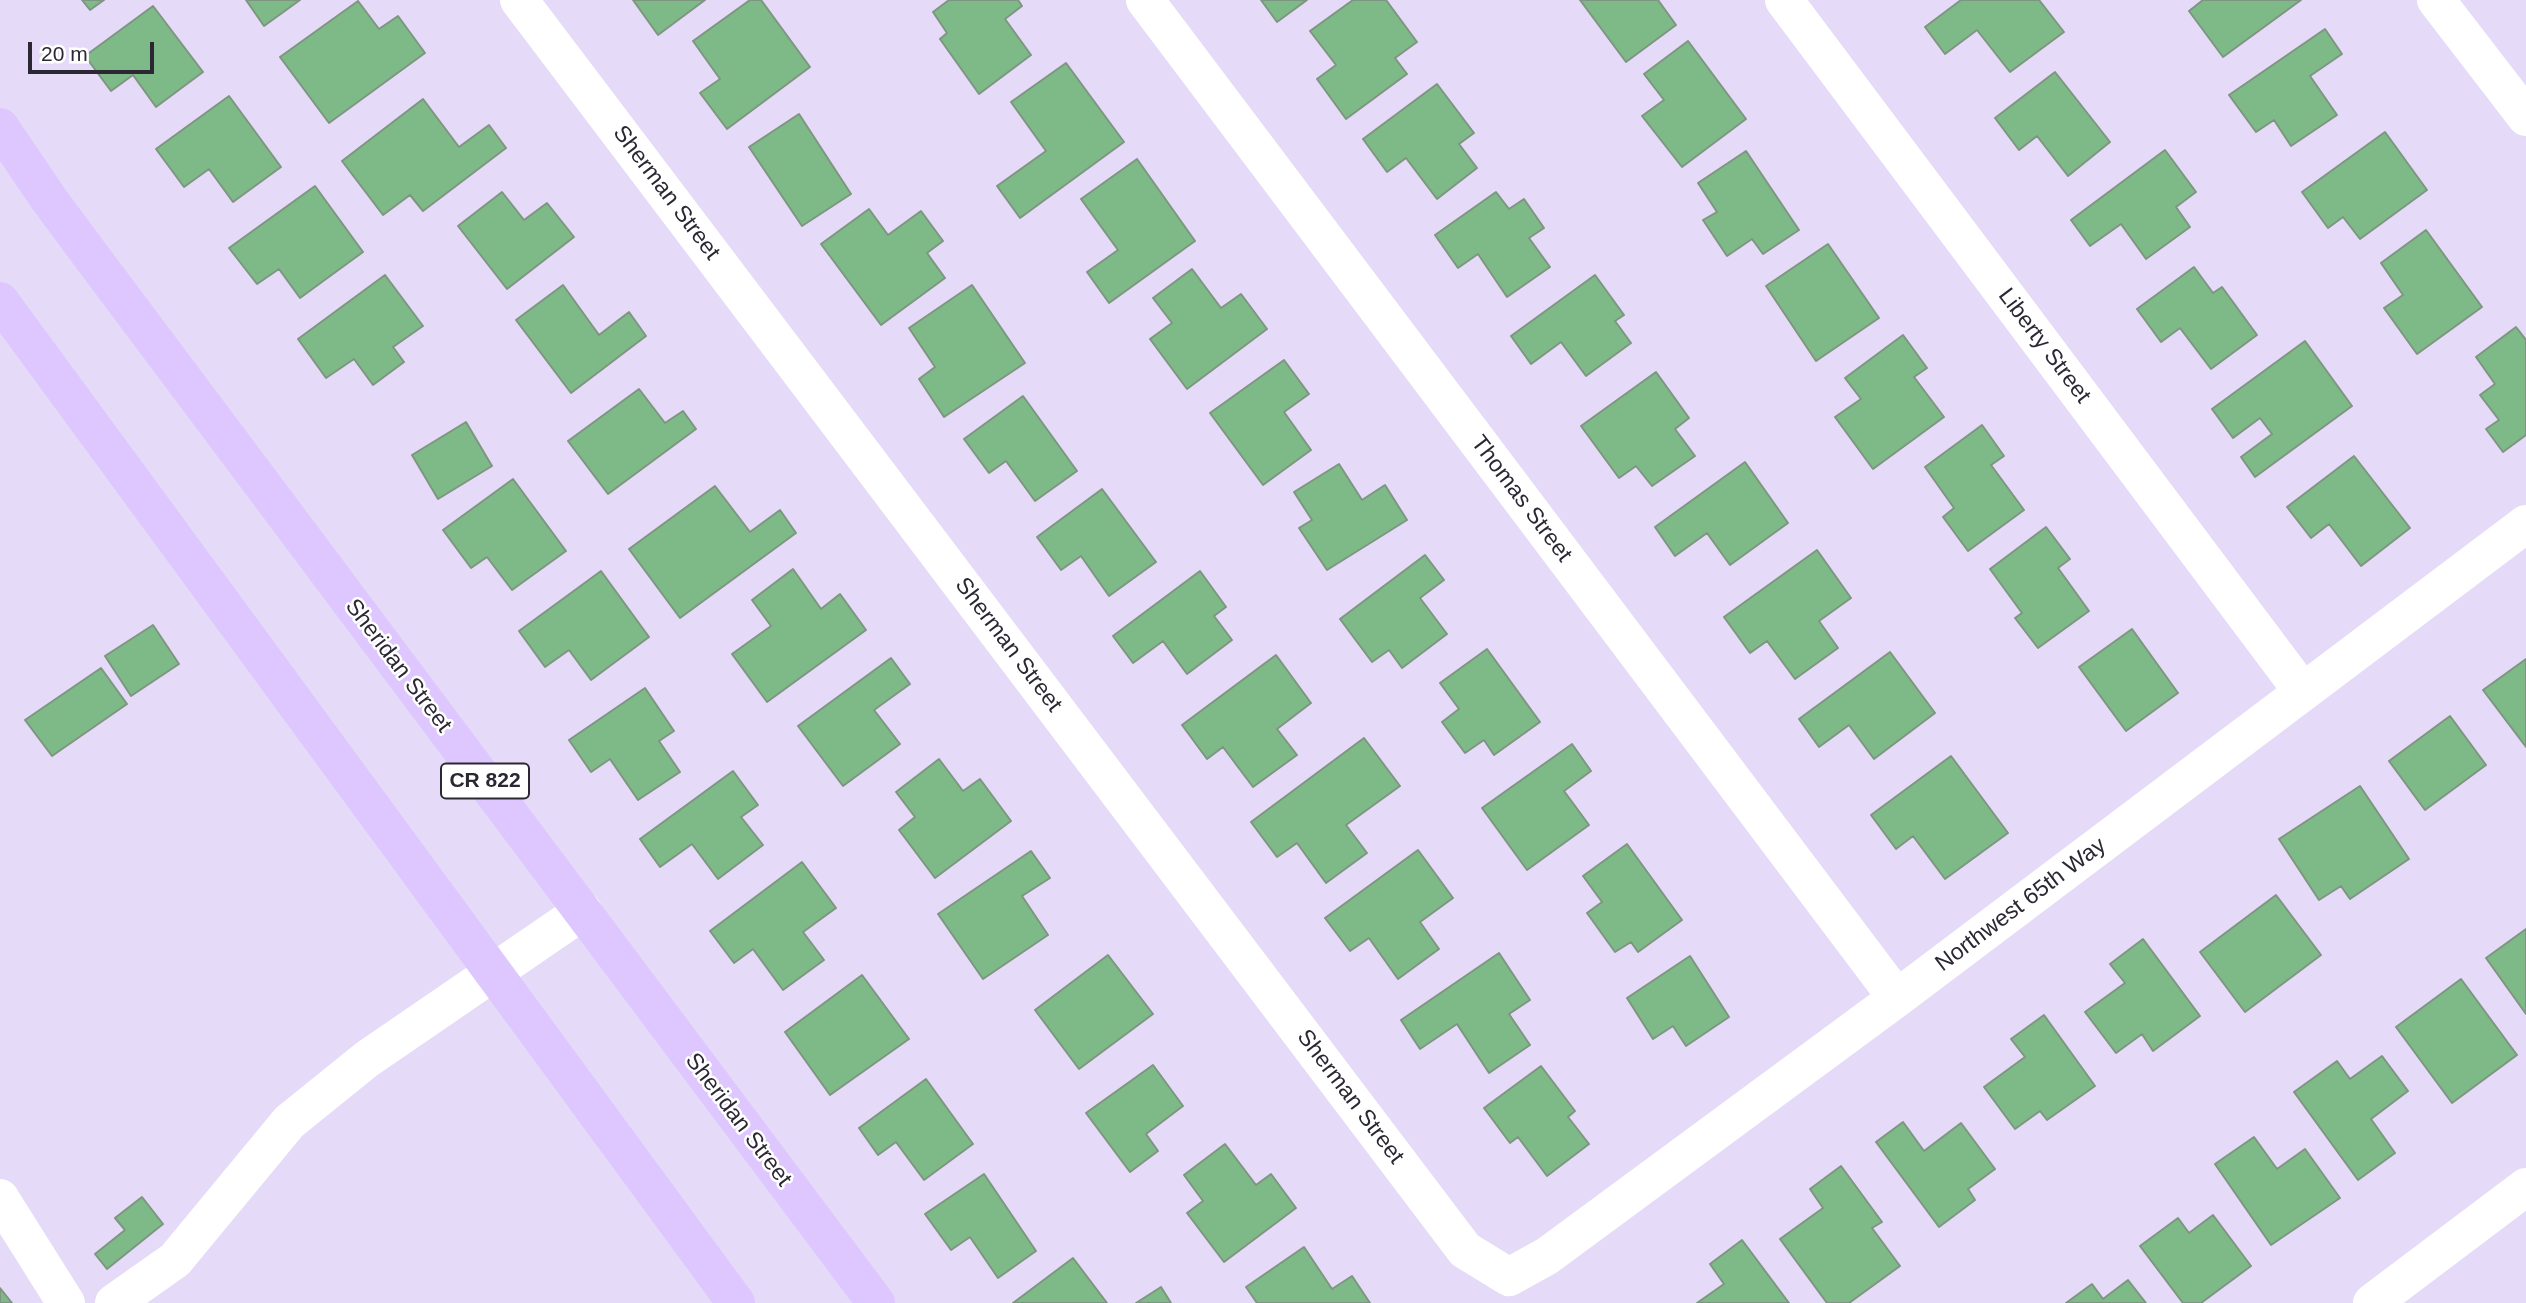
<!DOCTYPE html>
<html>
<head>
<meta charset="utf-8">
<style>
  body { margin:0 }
  #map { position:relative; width:2526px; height:1303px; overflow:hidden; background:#e5dbf8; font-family:Helvetica,sans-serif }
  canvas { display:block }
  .scale { position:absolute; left:28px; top:42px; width:126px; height:32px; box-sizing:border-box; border:4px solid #2c2833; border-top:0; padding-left:9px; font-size:21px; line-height:24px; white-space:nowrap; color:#2c2833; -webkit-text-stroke:5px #fff; paint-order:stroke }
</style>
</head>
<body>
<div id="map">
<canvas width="2526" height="1303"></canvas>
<div class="scale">20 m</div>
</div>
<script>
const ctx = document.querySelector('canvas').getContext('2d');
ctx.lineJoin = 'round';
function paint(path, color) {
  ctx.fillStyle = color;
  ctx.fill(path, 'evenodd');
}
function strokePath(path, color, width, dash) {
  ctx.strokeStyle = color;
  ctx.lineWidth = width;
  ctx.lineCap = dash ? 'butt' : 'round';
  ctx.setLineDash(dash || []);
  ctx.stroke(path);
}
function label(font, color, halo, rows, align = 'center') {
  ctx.font = font + ' Helvetica,sans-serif';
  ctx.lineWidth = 5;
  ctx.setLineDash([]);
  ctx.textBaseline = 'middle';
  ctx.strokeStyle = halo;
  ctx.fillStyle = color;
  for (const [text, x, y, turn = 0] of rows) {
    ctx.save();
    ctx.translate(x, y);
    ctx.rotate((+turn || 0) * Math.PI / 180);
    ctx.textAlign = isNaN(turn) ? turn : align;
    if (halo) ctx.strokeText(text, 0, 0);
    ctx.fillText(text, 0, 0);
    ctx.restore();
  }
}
const building = new Path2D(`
  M82,0H104L90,10Z
  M246,0H300L264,26Z
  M633,0H705L658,35Z
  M750,0H761L810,67L727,129L700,93L720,79L693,41Z
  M949,0H1018L1022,6L1005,19L1031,55L979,94L940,39L947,33L933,12Z
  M1261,0H1307L1277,22Z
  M1353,0H1386L1417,42L1395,58L1407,74L1346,119L1317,79L1336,65L1310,31Z
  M1580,0H1658L1676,25L1626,62Z
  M1961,0H2039L2064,32L2010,72L1977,30L1945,54L1925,27Z
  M2203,0H2301L2223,57L2189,11Z
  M358,1L379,29L398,16L425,53L329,123L280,57Z
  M153,6L203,72L156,107L133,75L111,91L85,56Z
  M2325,29L2342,54L2310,76L2337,115L2291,146L2274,120L2256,132L2229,95Z
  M1688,41L1746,119L1682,167L1642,116L1664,100L1644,74Z
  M1066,63L1124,142L1020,218L997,186L1046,151L1011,102Z
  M2055,72L2110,142L2068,176L2037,136L2019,150L1995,118Z
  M1437,84L1474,133L1459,144L1477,168L1437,199L1406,158L1387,172L1363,139Z
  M229,96L281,167L233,202L209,169L184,187L156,149Z
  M423,99L459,147L489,125L506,148L423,211L410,195L383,215L342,161Z
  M799,114L851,194L802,226L749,147Z
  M2385,132L2427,190L2360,239L2343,217L2328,228L2302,192Z
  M2165,150L2196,192L2176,207L2190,227L2146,259L2121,224L2090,246L2071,220Z
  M1746,151L1799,230L1763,254L1752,239L1727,256L1703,220L1717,212L1698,183Z
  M1137,159L1195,241L1109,303L1087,272L1118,250L1081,199Z
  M315,186L363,252L300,298L279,269L257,284L229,248Z
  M502,192L524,220L547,203L574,237L507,289L458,226Z
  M1496,192L1509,209L1524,199L1544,228L1529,238L1550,267L1507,297L1478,254L1458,268L1435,235Z
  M869,209L888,235L921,211L943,241L927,253L945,278L881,325L821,244Z
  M2426,230L2482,307L2417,354L2384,308L2403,295L2381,263Z
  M1828,244L1879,318L1816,361L1766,286Z
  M2194,267L2213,293L2222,287L2257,335L2211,369L2180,328L2161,342L2137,309Z
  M1192,269L1221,308L1241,294L1267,329L1187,389L1150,339L1172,323L1153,298Z
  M385,275L423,326L393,347L404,362L373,385L354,359L326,378L298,339Z
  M1595,275L1624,315L1615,321L1631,343L1586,376L1561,342L1531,364L1511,336Z
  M563,285L599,335L629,312L646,336L571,393L516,320Z
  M972,285L1025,363L944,417L919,379L935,367L909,328Z
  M2516,327L2526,340V435L2503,452L2486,429L2499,420L2480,395L2495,384L2476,357Z
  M1903,335L1927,368L1914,377L1944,417L1873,469L1835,417L1861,399L1845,378Z
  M2305,341L2352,406L2255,477L2241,457L2272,434L2260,418L2233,438L2212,409Z
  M1284,360L1309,394L1284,412L1311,450L1263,485L1210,413Z
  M1656,372L1689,418L1675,429L1695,456L1652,486L1636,466L1619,478L1581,426Z
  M639,389L665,423L683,411L696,429L608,494L568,441Z
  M1023,396L1077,471L1035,501L1006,461L989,473L964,439Z
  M466,422L492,466L438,499L412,455Z
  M1982,425L2004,456L1991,465L2024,510L1968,551L1943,517L1954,508L1925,467Z
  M2354,456L2410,528L2361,566L2329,524L2311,538L2287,507Z
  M1745,462L1788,523L1730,565L1707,533L1675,556L1655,527Z
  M1339,464L1362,500L1385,485L1407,520L1327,570L1299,528L1312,520L1294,492Z
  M513,479L566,551L512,590L487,557L471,568L443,530Z
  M715,486L750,532L780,510L796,533L680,618L629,549Z
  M1102,489L1156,562L1109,596L1081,556L1061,570L1037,537Z
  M2046,527L2070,559L2058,568L2089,611L2038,648L2015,618L2022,613L1990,569Z
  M1817,550L1851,598L1819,621L1838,648L1795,679L1767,641L1750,653L1724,617Z
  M1425,555L1444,580L1420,598L1447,634L1402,668L1389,650L1372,662L1340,619Z
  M793,569L821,609L840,594L866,630L767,702L732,654L771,626L752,600Z
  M601,571L649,637L591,680L569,650L545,667L519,631Z
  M1200,571L1226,607L1214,616L1232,640L1187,674L1163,641L1133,663L1113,636Z
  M153,625L179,664L131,696L105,656Z
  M2132,629L2178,693L2126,731L2079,667Z
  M1487,649L1540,722L1494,755L1484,740L1465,753L1442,722L1459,709L1440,683Z
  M1890,652L1935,713L1874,759L1849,725L1819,747L1799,719Z
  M1276,655L1311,703L1277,729L1297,755L1253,787L1223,747L1207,759L1182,725Z
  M891,658L910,684L874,710L900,744L843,786L798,726Z
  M2526,659V747L2483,690Z
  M101,668L127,704L52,756L25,720Z
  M645,688L674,731L659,741L680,772L638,800L610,759L591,772L569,740Z
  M2450,716L2486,765L2425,810L2389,761Z
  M1364,738L1400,786L1346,825L1367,853L1326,883L1297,843L1277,857L1251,822Z
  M1572,744L1591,771L1564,791L1589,825L1527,870L1482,808Z
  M1951,756L2008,833L1945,879L1913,836L1896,849L1871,815Z
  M939,759L963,791L980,779L1011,821L935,878L899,830L915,817L896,792Z
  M733,771L758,805L741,817L763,845L718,879L692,844L660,867L640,839Z
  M2360,786L2409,859L2350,899L2341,886L2319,900L2279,839Z
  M1627,844L1682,920L1638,952L1631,942L1615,952L1587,913L1602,902L1583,876Z
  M1418,850L1453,898L1420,922L1439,949L1398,979L1369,938L1350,951L1325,918Z
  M1031,851L1050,878L1022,896L1048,935L983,979L938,914Z
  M802,862L836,908L803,932L824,960L783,990L753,949L734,963L710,931Z
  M2276,895L2321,955L2245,1012L2200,952Z
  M2526,929V1014L2486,958Z
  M2143,939L2200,1016L2153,1051L2142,1034L2116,1053L2085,1012L2125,983L2110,964Z
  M1499,953L1530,1000L1509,1014L1530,1045L1489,1073L1457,1024L1420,1049L1401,1020Z
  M1108,955L1153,1014L1079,1069L1035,1010Z
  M1690,956L1729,1017L1686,1046L1673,1026L1653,1039L1627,998Z
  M862,975L909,1039L830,1095L785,1032Z
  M2461,979L2517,1055L2452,1103L2396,1027Z
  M2044,1015L2095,1086L2047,1120L2040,1111L2015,1129L1984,1087L2025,1057L2011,1039Z
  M2382,1056L2408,1091L2371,1119L2395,1153L2358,1180L2294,1092L2337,1061L2350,1079Z
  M1153,1065L1183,1106L1146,1134L1158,1151L1130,1172L1086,1113Z
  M1541,1066L1575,1111L1568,1117L1589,1144L1547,1176L1518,1137L1510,1143L1484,1108Z
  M926,1079L973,1144L924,1180L896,1142L878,1155L859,1128Z
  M1903,1122L1924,1151L1961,1123L1995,1169L1968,1189L1975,1200L1939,1227L1876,1142Z
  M2254,1137L2277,1169L2305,1149L2340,1198L2271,1245L2215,1164Z
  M1225,1144L1256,1185L1271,1174L1296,1208L1224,1262L1187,1213L1203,1201L1184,1175Z
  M1841,1166L1882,1222L1872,1228L1900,1266L1849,1303H1827L1780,1239L1823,1208L1810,1189Z
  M984,1174L1036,1251L998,1278L970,1237L951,1250L925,1214Z
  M142,1197L163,1224L107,1269L95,1254L125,1230L115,1218Z
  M2213,1215L2251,1266L2201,1303H2183L2140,1246L2178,1218L2189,1233Z
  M1742,1240L1789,1303H1697L1724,1284L1710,1264Z
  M1304,1247L1332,1289L1352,1276L1370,1303H1257L1246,1287Z
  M1073,1258L1107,1303H1013Z
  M2128,1280L2146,1303H2066L2092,1284L2103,1299Z
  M1161,1287L1171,1303H1136Z
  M0,1288L12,1303H0Z`);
const minor = new Path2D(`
  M519,0L1465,1250L1509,1277L1547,1256L1897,998L2526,524
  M1145,0L1897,998
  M1784,0L2303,692
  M2436,0L2526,117
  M0,1198L66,1303
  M114,1303L175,1260L289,1122L367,1059L583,911
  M2372,1303L2526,1187`);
const major = new Path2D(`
  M0,127L48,198L94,260L876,1303
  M0,301L736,1303`);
const shields = [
  [485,781,88]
];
const shieldNames = [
  ["CR 822",485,781]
];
const streetNames = [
  ["Sherman Street",666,193,53],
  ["Liberty Street",2044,346,53],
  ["Thomas Street",1521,499,53],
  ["Sherman Street",1008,645,53],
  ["Sheridan Street",398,666,53],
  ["Northwest 65th Way",2021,905,-37],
  ["Sherman Street",1350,1097,53],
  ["Sheridan Street",738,1120,53]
];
paint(building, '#7eba88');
strokePath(building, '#7e9681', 2);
strokePath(minor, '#fff', 38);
strokePath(major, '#ddc7fe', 38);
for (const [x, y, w] of shields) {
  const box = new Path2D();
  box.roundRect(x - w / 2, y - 17.5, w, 35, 5);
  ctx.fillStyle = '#fff';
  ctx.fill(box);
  strokePath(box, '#2c2833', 2);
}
label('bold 21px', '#2c2833', null, shieldNames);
label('23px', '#2c2833', '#fff', streetNames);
</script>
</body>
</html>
